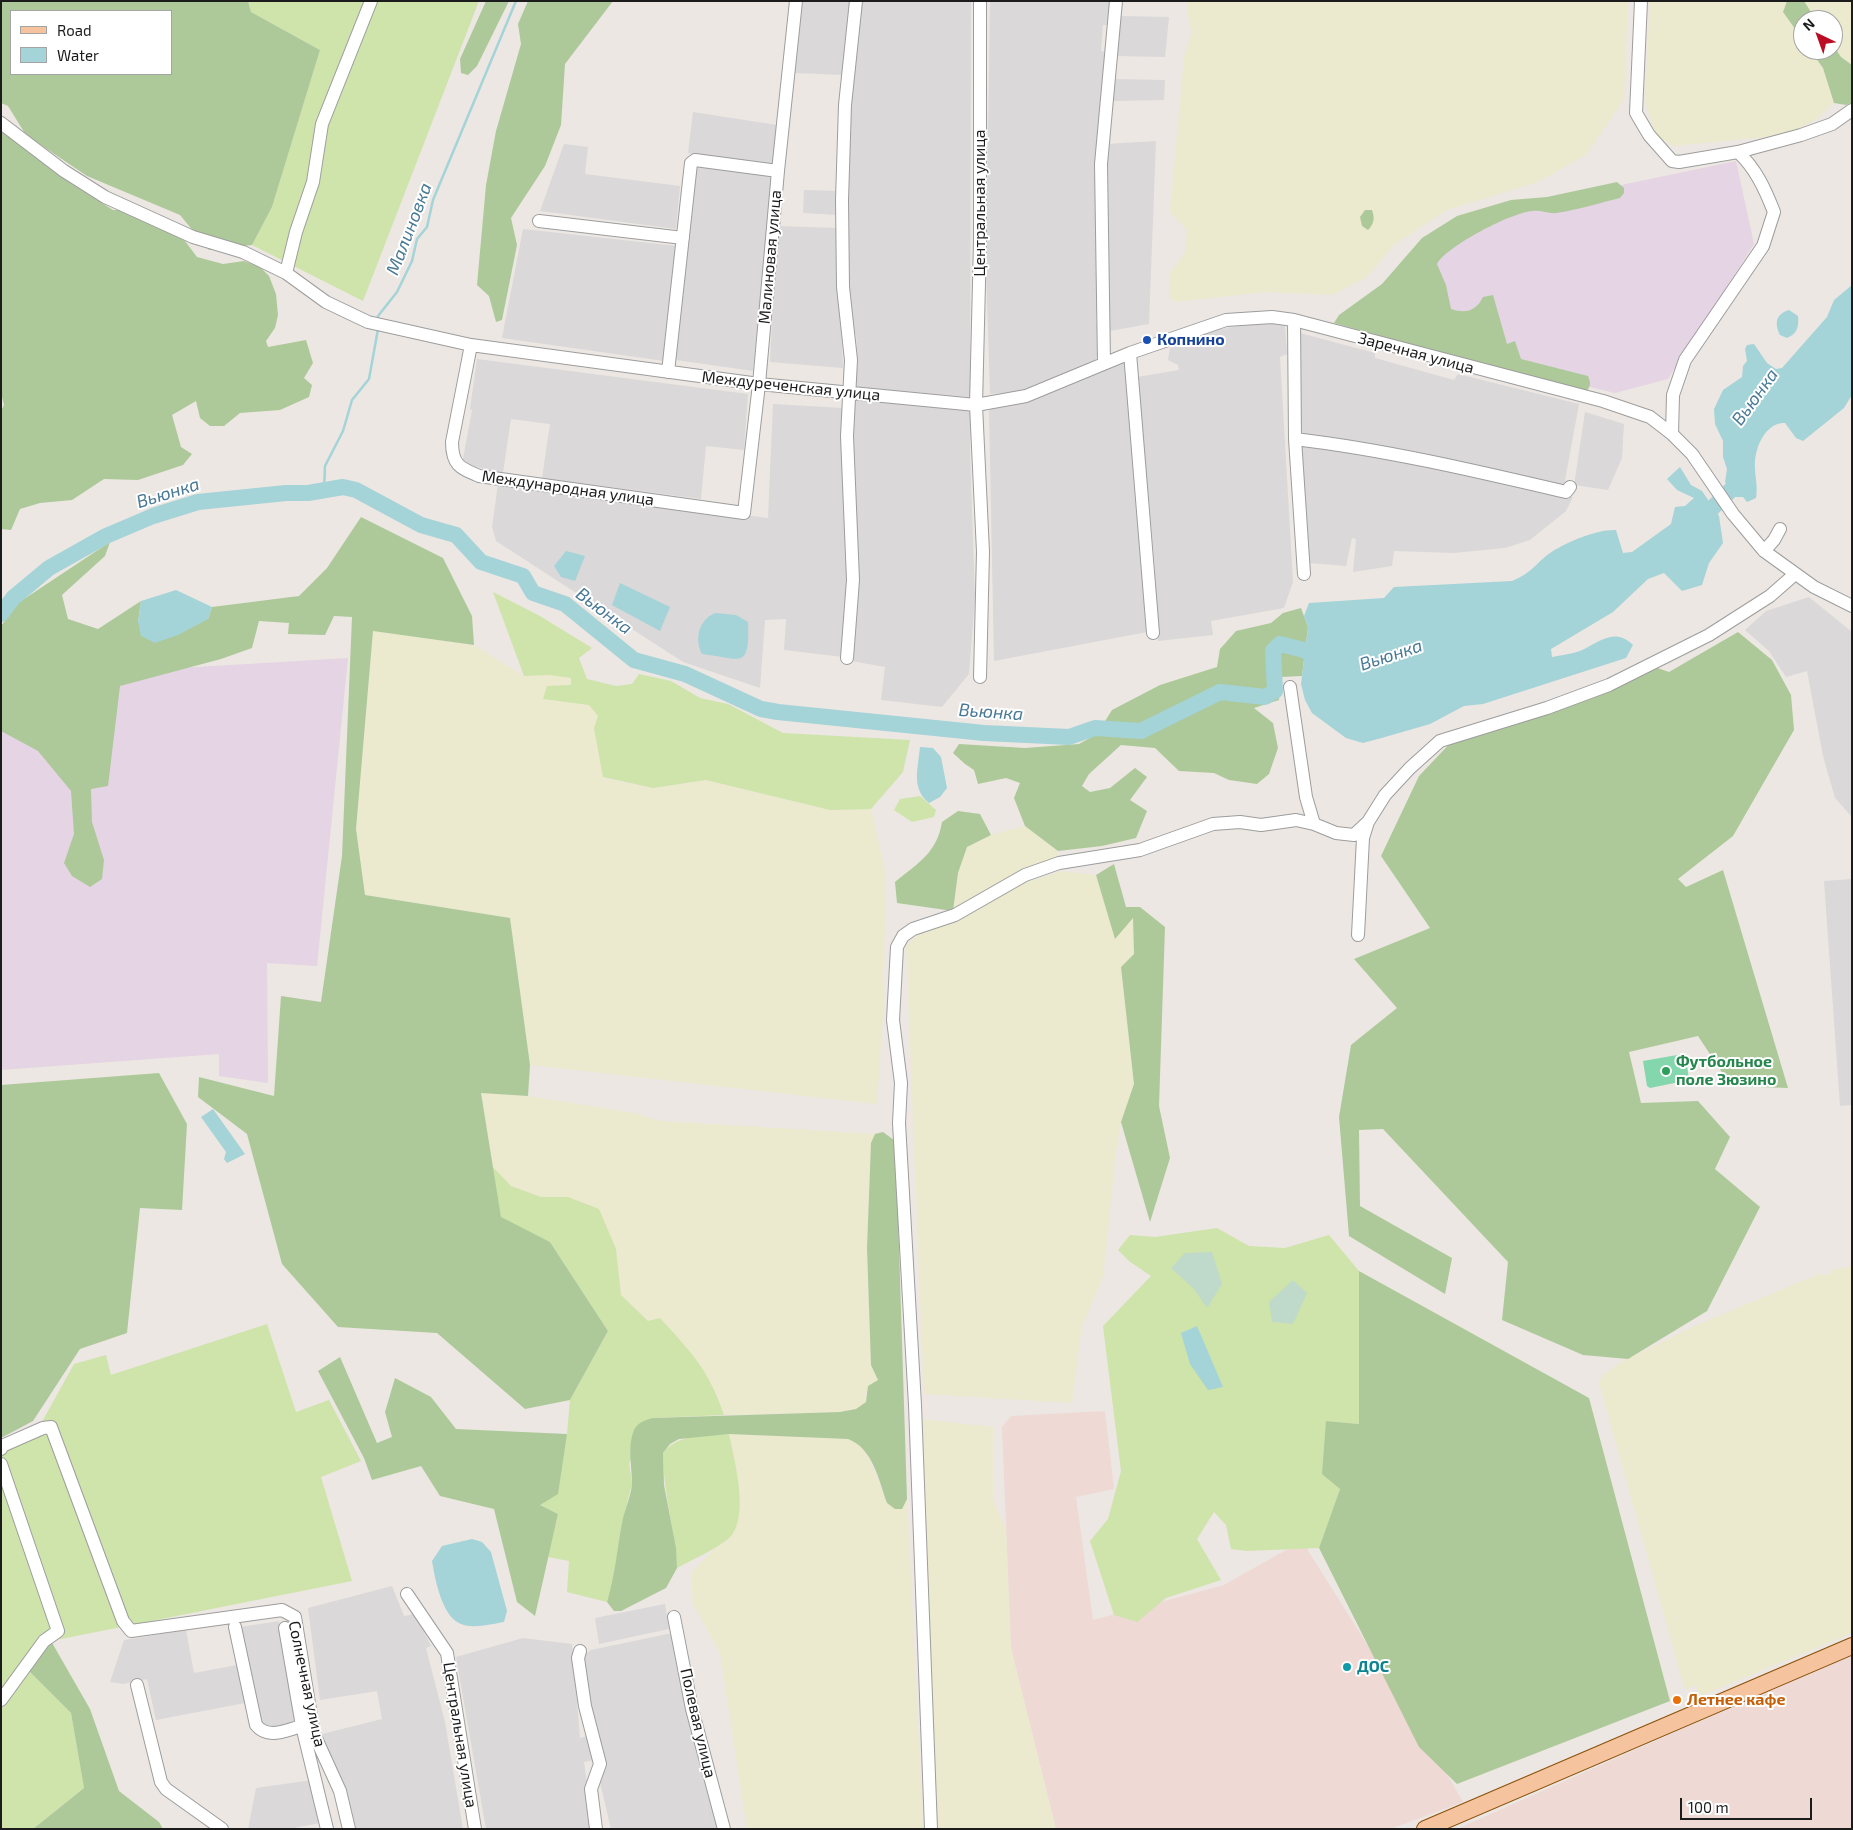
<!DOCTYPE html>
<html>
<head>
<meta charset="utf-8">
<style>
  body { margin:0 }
  #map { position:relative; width:1853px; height:1830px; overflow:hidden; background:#ece7e2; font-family:"Exo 2",sans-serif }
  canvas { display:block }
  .frame { position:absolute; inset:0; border:2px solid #1c1c1c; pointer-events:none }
  .legend { position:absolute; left:10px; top:10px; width:162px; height:65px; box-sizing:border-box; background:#fff; border:1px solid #a4a4a4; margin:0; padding:6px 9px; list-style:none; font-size:15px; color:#1c1c1c }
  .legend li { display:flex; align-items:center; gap:10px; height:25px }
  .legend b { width:25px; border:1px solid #a4a4a4 }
  .north { position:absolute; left:1793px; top:10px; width:50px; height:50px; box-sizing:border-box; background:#fff; border:1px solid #a4a4a4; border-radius:50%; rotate:318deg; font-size:14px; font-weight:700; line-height:20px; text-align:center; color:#1c1c1c }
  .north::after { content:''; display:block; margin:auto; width:18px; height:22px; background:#bb0c23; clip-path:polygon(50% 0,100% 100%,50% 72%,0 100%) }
  .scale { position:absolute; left:1680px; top:1798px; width:132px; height:22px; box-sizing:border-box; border:2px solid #1c1c1c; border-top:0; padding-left:6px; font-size:15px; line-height:18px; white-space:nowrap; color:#1c1c1c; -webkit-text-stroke:4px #fff; paint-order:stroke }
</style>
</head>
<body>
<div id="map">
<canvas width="1853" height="1830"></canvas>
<div class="frame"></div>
<ul class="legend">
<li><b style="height:6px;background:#f5c49e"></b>Road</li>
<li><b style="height:14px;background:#a4d3d8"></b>Water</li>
</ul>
<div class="north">N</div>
<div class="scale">100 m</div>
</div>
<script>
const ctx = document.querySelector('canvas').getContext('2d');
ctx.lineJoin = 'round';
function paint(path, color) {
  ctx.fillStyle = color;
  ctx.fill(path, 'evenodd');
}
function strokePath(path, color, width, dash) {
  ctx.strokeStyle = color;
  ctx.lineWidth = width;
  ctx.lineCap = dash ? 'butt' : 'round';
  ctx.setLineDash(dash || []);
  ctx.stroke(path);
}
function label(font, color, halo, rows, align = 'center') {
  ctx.font = font + ' "Exo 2",sans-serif';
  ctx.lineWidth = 4;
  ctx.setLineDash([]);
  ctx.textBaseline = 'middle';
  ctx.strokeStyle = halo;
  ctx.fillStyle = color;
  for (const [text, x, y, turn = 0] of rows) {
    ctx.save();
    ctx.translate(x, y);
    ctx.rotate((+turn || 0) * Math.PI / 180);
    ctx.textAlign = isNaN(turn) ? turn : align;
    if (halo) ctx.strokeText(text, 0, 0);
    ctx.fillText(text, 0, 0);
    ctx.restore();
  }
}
const residential = new Path2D(`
  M803,1H852L844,75L794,73Z
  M861,1H971L970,397L856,387L855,366H858L856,334L850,333L846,259L850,156V138H847Z
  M990,1H1112L1110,25H1103L1101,51L1105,52L1100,311H1096V324H1100V351L1095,360L1022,392L990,394L986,267Z
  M1118,16L1169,17L1165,57L1115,56Z
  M1113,79L1165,80L1164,100L1113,101Z
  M693,112L777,125L773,166L688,153Z
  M1156,141L1149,324L1110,331L1106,144Z
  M564,144L588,147L585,174L680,186L676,229L540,211Z
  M696,165L772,177L753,371L676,360Z
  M804,190L839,191L837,215L803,213Z
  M777,226L837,228L843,368L770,362Z
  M523,229L677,246L664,361L502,338Z
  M1264,321L1285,325L1287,354L1280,357L1293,582L1284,608L1211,621L1213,635L1158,641L1154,556L1137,377L1179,370L1178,365L1168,360L1170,348L1206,332Z
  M1300,333L1375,353V358L1454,380L1458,374L1579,404L1564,486L1301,437Z
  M477,359L748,394L744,450L706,446L701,499L542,478L550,424L511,419L503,473L462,464L472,410L470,409Z
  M1128,361L1147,632L994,661L989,409Z
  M853,399L971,407L970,451L975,597L969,674L942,707L881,700L885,667L851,661Z
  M773,404L843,408L848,582L843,657L784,650L786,619L765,620L760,688L683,662L496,541L492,527L498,484L768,518Z
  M1585,412L1624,424L1622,458L1608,490L1574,485Z
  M1300,445L1388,455L1573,497L1566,511L1530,540L1505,548L1454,553L1394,551L1392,566L1353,572L1356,539L1352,538L1346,566L1309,563Z
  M1809,597L1852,632V817L1835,798L1823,756L1807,671L1786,677L1769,651L1745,630L1766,611Z
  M1852,879V1105L1840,1106L1824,881Z
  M392,1586L404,1616L415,1614L431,1646L426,1648L445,1722L463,1829H356L343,1782L318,1735L382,1719L377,1691L320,1700L308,1608Z
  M665,1604L669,1629L599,1644L595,1618Z
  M279,1621L295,1723L267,1729L258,1723L241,1627Z
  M186,1630L194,1673L237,1665L245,1703L156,1720L147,1679L123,1684L110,1682L124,1640Z
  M672,1633L702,1773L719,1829H611L599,1778L582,1657L591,1650Z
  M523,1638L572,1644L580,1738L588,1736L594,1760L584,1762L593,1829H486L456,1657Z
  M312,1780L320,1823L288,1829H248L256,1788Z`);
const industrial = new Path2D(`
  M1736,161L1754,244L1668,379L1615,393L1436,350L1416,245L1497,211Z
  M348,658L317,966L267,963L268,1083L219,1076V1054L1,1070V704L78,674Z`);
const military = new Path2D(`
  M1105,1411L1114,1489L1076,1497L1093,1620L1224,1585L1302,1541L1428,1741L1463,1802L1390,1829H1056L1011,1648L1002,1427L1011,1416Z
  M1852,1655V1829H1457L1666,1736Z`);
const farmland = new Path2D(`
  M1188,1H1628L1624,99L1586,155L1538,182L1447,210L1394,245L1367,277L1332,295L1266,292L1175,302L1169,298L1170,272L1185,253L1187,230L1170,212L1184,57L1192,33L1187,12Z
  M1650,1H1787L1783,12L1803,40V50H1810L1823,68L1834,103L1817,119L1785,135L1673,146L1656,135L1645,102Z
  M1804,1H1852V65L1841,57L1833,45V20H1816Z
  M373,631L474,645L524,676L550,675L571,678V685L543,699L589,705L598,716L594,728L603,778L653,788L706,780L830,810L871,809L886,875L883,1016L877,1104L530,1065L510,918L365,895L356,829Z
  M1025,826L1058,851V859L953,911L958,873L967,847L991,835Z
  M1062,871L1096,875L1115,938L1133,917L1134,954L1121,967L1134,1084L1121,1122L1116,1152L1103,1277L1082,1326L1072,1403L924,1394L906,946L916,936L957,920L1024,883Z
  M481,1093L528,1096L634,1113L661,1121L875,1134L871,1143L867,1248L871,1365L878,1380L866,1392V1402L856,1409L840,1412L724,1415L717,1394L621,1295L616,1249L568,1197H541L511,1186L492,1166Z
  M1852,1266V1633L1700,1696L1696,1685L1685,1690L1599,1383L1603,1375L1621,1362L1697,1325L1821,1273L1823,1276L1832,1273L1831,1270Z
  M921,1419L993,1427V1499L1006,1530L1011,1648L1056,1829H936Z
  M729,1434L848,1439L857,1442L870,1459L887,1503L902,1509L907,1499L923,1829H747L720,1653L693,1604L691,1573L715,1548L730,1538L739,1489Z`);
const grass = new Path2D(`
  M248,1H479L363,301L252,245L272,207L320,50L251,12Z
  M493,592L540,616L592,648L579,658L587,679L616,686L632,684L639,674L671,681L700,698L728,704L783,733L910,740L903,772L871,809L830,810L706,780L653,788L603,777L594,728L598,716L589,705L543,699L547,686L571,685V678L550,675L524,676Z
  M920,796L936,810L934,817L912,822L894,810L900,799Z
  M492,1166L511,1186L541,1197H568L599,1209L616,1249L621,1295L648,1321L660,1318C691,1352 709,1370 724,1415L653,1418L629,1463L632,1484L623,1519L616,1571L607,1602L567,1592L569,1561L548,1557L558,1514L540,1505L567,1434L570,1400L608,1331L550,1242L501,1218Z
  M1217,1228L1249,1246L1285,1248L1329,1235L1359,1271V1424L1326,1421L1340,1489L1319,1548L1247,1551L1231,1549L1226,1525L1214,1512L1197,1539L1221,1580L1166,1598L1137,1622L1114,1615L1090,1541L1108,1519L1121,1471L1103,1326L1151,1276L1129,1261L1118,1250L1130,1235L1155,1237Z
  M267,1324L296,1412L329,1400L361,1461L321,1477L352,1581L51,1641L26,1668L71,1713L84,1788L33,1829H1V1450L38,1429L74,1364L106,1355L111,1375Z
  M729,1434C734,1459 751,1520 728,1539C713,1551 693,1559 677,1568C675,1529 663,1492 663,1453C679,1433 705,1436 729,1434Z`);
const forest = new Path2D(`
  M1,1H248L251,12L320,50L272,207L252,245L209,250L180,215L87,176L26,135L8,106L1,103ZM11,11H171V74H11Z
  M486,1H509L477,66L468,75L461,73L460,59Z
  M528,1H613L565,64L561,125L545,166L511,218L517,245L502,320L496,322L489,296L477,285L486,185L496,131L521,44L518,24Z
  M1787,1H1804L1816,20H1803V40L1783,12Z
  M1833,45L1841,57L1852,65V102L1846,105L1834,103L1823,68L1810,50H1833Z
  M1,131L70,183L113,210H126L185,241L197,257L223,264L244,261L260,267L269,276L276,294L278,315L275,328L266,341L268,347L306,340L313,363L304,378L312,385L309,397L280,410L240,413L224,426H210L200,418L196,401L172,415L181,447L192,454L183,465L138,480L104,479L72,500L40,503L20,509L11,530L1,529V411L4,405L1,393Z
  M1617,182L1624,188V193L1620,198C1599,203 1578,210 1556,213C1549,214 1541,210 1533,211C1512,212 1447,246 1437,264L1446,285L1451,309C1466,314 1476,311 1483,297L1493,295L1507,344L1515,341L1521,359L1588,376C1591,383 1591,387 1585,393L1334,323L1339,315L1382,284L1422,238L1457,216L1511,200L1547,197Z
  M1365,210H1372C1375,218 1374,224 1368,230L1362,226L1360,217Z
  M361,517L443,558L472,616L474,645L373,631L356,829L365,895L510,918L530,1065L528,1096L481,1093L501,1217L550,1242L608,1331L570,1400L525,1409L437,1333L338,1327L282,1264L247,1134L198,1097L199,1077L274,1096L281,996L321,1002L342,856L352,617L334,616L325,635L288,634L289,623L259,621L252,648L221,659L120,686L108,786L91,789L92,822L104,860L102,879L90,887L72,876L64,863L74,834L71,791L38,751L1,731V626L18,603L110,542L105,556L62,595L68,619L98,629L141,601L138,622L208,619L212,607L299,596L327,568Z
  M1301,608L1308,627L1302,676L1281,677L1279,700L1254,708L1273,723L1278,748L1269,774L1257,784L1229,780L1214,773L1179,771L1155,748L1121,745L1089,774L1082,786L1090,792L1110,788L1135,768L1147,777L1130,800L1147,811L1136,838L1102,846L1058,851L1025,826L1014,798L1020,783L1006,778L978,784L974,770L965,764L953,753L959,744L1025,748L1079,744L1097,734L1112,710L1160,685L1217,667L1220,649L1236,631L1271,623L1283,613Z
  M1738,632L1772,660L1791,695L1794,730L1733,836L1678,879L1686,887L1723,870L1788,1088L1731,1086L1698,1036L1629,1052L1641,1103L1698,1101L1730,1137L1715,1169L1760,1207L1707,1311L1628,1359L1583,1355L1502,1320L1508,1262L1383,1129L1359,1130L1360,1206L1452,1258L1445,1294L1349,1236L1339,1117L1351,1045L1397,1008L1354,959L1430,928L1381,856L1419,776L1457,736L1649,665L1669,672Z
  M958,811L980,814L991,835L967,847L958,873L953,911L897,903L895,882C918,863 937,853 942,822Z
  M1114,864L1126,907H1140L1165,927L1159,1106L1170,1158L1150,1222L1121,1122L1134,1084L1121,967L1134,954L1133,918L1115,939L1096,875Z
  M159,1073L187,1124L182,1210L140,1208L127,1333L80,1349L33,1421L1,1438V1085Z
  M883,1132L894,1140L896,1152L907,1499L902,1509H895L887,1503C879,1481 873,1448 848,1439L729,1434L679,1439L670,1444L663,1453L664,1485L676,1548L677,1568L666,1588L621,1611H614L607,1602C616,1572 617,1547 623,1518C626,1507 631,1495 632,1484C632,1466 627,1447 634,1430C638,1422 646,1420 653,1418L840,1412L856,1409L866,1402L868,1386L878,1380L871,1365L867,1248L871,1143L875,1134Z
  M1359,1271L1589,1398L1670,1701L1457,1784L1419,1747L1319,1548L1340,1489L1322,1474L1326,1421L1359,1424Z
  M340,1357L377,1443L392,1437L385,1412L395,1378L431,1397L456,1429L567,1434L558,1494L540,1505L558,1514L535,1616L517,1602L494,1509L440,1496L421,1466L372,1480L364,1458L318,1371Z
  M51,1641L90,1709L119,1791L159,1822L163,1829H33L84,1788L71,1713L26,1668Z`);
const wetland = new Path2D(`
  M1212,1252L1222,1284L1207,1308L1194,1289L1171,1268L1185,1253Z
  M1293,1280L1307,1293L1293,1324L1272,1322L1269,1302Z`);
const pitch = new Path2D(`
  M1683,1054L1686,1057L1689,1080L1650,1088L1647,1086L1643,1061Z`);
const water = new Path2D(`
  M1852,285V395L1844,408L1803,441L1796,438L1785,423C1765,422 1754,449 1755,467C1755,478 1758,486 1756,498L1747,502L1743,497H1734L1725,482L1727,469L1723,457V441L1715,424L1714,409L1723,390L1742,377L1743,366L1747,361L1745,349L1747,345L1754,344L1767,363L1776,369L1782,368L1827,317L1834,300Z
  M1789,310L1798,316C1799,327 1797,334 1787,338L1780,335C1774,323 1776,314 1789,310Z
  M1680,467L1691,485L1702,491L1719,516L1723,543L1709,563L1702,585L1682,591L1664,573L1648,579L1613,612L1551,649L1552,657C1561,655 1571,654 1580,651C1600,642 1614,627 1633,645L1626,658L1483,704L1464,706L1430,724L1385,737L1363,743L1346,738L1312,713L1305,700L1301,684L1308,627L1304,616L1309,603L1384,598L1394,587L1512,581C1534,572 1537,561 1553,551C1569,541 1598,529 1616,530L1623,553L1632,552L1671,524L1675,507L1685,506L1694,498L1677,490L1667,479Z
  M566,551L585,556L575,581L561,577L554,566Z
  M620,583L670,607L660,631L612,605Z
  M176,590L212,607L208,619L178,635L155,643L141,636L138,622L141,601Z
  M715,613L736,615L748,622C750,672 740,658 702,654C694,638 699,620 715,613Z
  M920,747L933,748L941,757L947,788L940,797L929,803C911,788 918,769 920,747Z
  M213,1109L245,1154L227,1163L224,1159L226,1152L201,1117Z
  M1197,1326L1223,1387L1208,1390L1190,1364L1181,1333Z
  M472,1539L482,1542L491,1552L507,1611L504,1622C492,1624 473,1629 461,1624C442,1617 435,1579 432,1561L442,1546Z`);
const stream = new Path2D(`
  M378,321V316L397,292L412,261L417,239L427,227L433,200L516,1
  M324,491L325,466L343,431L352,400L369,379L378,329`);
const river = new Path2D(`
  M1698,522L1738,483L1740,473
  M1,614L13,598L49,568L106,536L153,516L198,502L286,493H308L343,487L356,490L421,525L456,535L481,562L523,576L533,593L565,604L634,660L685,674L761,709L778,712L984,733L1069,737L1095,728L1141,731L1220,692L1265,697L1275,691L1273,651L1280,644L1304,650L1323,663`);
const minor = new Path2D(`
  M980,1V242L976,405L983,552L980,677
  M1641,1L1636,113L1649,135L1672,161L1679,162L1738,152L1801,135L1832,124L1852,110
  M1,123L64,171L105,197L193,237L243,252L286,273L326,302L368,322L471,345L759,384L976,405L1026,396L1130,353L1226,320L1272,317L1294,320L1603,401L1650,417L1672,434L1692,454L1733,514L1764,551L1814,587L1852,606
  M539,221L683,238
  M286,273L296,232L313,182L322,124L371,1
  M1294,320L1295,439L1304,574
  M471,345L452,442C452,465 460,468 479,476L744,513L759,384L778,171L796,1
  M1130,353L1153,633
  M1104,363L1101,164L1116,1
  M668,372L691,163L695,160L778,171
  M1672,434L1673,395L1685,360L1763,246L1774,212C1765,189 1756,169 1738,152
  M1295,439C1387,450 1476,471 1566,492L1570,487
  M1764,551L1774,540L1780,529
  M847,658L853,580L847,436L851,360L843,287L842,200L845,105L856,1
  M1290,687L1306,797L1314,824L1336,833L1354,835L1368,822
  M1358,935L1363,838L1368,822L1385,795L1410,768L1440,741L1547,708L1609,685L1709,635L1770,596L1795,574
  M1,1449L2,1446L43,1428L51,1427L123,1621L131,1631L282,1610L295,1617L314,1734L340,1791L349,1829
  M1,1464L58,1631L44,1641L1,1700
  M407,1594L447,1653L475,1829
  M674,1617L692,1709L724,1829
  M235,1627L256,1725C268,1740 286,1730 302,1726
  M285,1628L302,1726L327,1829
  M580,1651L578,1658L585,1706L600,1764L591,1789L596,1829
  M137,1685L161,1782L166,1789L222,1829
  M931,1829L915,1405L899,1123L901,1083L893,1020L897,947L903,936L913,929L955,915L1025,875L1059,863L1140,850L1213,824L1240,822L1261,825L1296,820L1314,824`);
const major = new Path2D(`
  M1425,1829L1852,1646`);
const markers = [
  [1147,340,5,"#1a4fb4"],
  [1666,1071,5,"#2e9e5b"],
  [1347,1667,5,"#0f9aa8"],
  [1677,1700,5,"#e8710a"]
];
const streetNames = [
  ["Центральная улица",980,203,-90],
  ["Малиновая улица",770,257,-85],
  ["Заречная улица",1416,353,15],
  ["Междуреченская улица",791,386,6],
  ["Международная улица",568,488,8],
  ["Солнечная улица",307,1684,78],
  ["Полевая улица",698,1723,77],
  ["Центральная улица",460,1735,81]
];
const transitNames = [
  ["Копнино",1157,340]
];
const leisureNames = [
  ["Футбольное",1676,1062],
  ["поле Зюзино",1676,1080]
];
const cultureNames = [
  ["ДОС",1357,1667]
];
const foodNames = [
  ["Летнее кафе",1687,1700]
];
const waterNames = [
  ["Малиновка",409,229,-69],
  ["Вьюнка",1755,397,-54],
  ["Вьюнка",168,493,-17],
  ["Вьюнка",604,611,37],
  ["Вьюнка",1391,655,-18],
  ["Вьюнка",991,712,4]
];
paint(residential, '#dad8d9');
paint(industrial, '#e5d4e4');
paint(military, '#eed9d5');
paint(farmland, '#ebe9ce');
paint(grass, '#cee4aa');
paint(forest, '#adc999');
paint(wetland, '#bfdaca');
paint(pitch, '#84d7ac');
paint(water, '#a4d3d8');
strokePath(stream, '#a4d3d8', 2.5);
strokePath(river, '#a4d3d8', 16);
strokePath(minor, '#9d9d9d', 14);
strokePath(major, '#8a4f09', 18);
strokePath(minor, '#fff', 12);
strokePath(major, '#f5c49e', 16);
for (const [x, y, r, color] of markers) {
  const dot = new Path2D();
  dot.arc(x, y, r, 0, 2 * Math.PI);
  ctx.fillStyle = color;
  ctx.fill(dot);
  strokePath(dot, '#fff', 2);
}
label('16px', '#1c1c1c', '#fff', streetNames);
label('bold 16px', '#164399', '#fff', transitNames, 'left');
label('bold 16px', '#27864d', '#fff', leisureNames, 'left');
label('bold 16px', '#0d838f', '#fff', cultureNames, 'left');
label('bold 16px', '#c56008', '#fff', foodNames, 'left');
label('italic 18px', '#497995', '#fff', waterNames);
</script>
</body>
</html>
